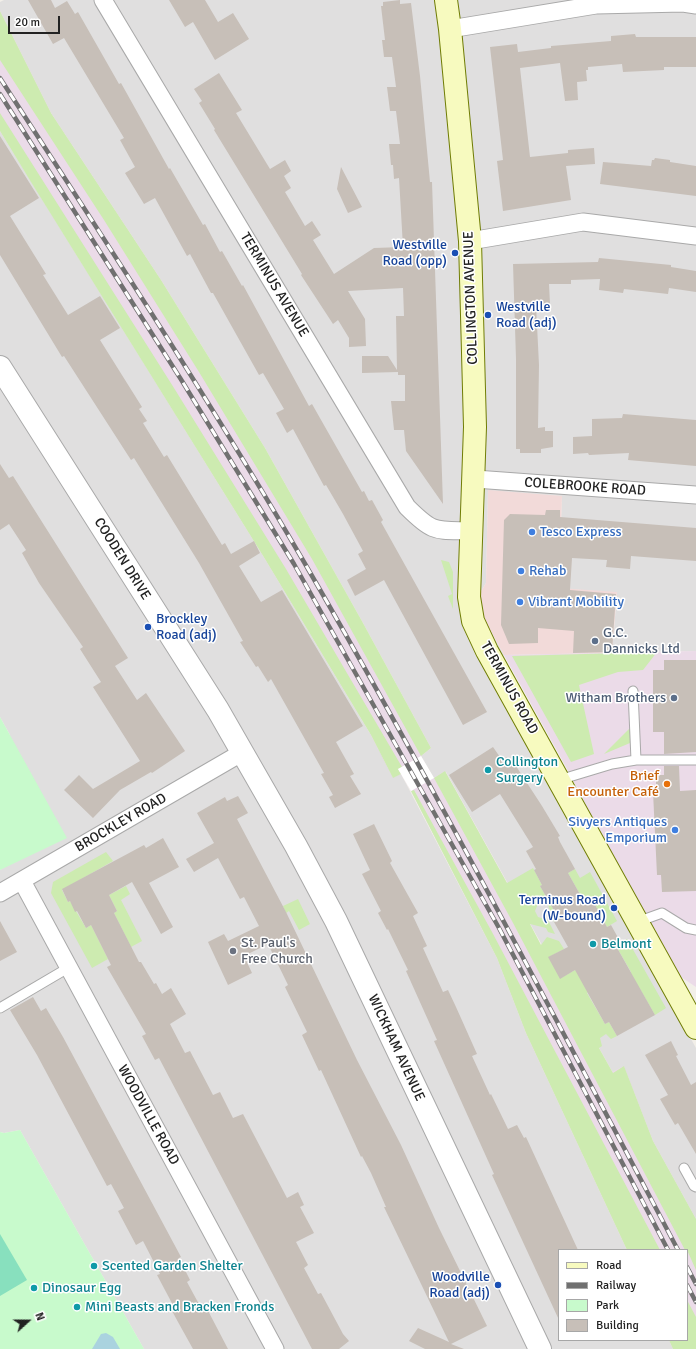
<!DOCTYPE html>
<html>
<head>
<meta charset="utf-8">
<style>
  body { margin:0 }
  #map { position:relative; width:696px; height:1349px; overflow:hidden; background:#f2efe9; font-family:Signika,sans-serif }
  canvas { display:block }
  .legend { position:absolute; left:558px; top:1249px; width:130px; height:92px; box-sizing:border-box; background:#fff; border:1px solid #a7a7a7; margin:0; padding:5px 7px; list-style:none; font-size:12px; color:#222 }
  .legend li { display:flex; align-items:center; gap:8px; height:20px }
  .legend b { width:20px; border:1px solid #a7a7a7 }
  .north { position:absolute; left:8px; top:1301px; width:40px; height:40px; -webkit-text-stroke:3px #fff; paint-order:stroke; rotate:69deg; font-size:11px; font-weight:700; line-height:16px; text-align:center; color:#222 }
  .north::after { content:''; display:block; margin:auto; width:14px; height:18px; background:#222; clip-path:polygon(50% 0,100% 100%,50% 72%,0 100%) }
  .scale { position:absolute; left:8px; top:16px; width:52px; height:18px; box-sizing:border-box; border:2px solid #222; border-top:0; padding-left:5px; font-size:12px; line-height:14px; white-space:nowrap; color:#222; -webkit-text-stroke:3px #fff; paint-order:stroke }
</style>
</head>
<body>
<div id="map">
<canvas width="696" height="1349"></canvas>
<ul class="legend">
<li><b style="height:5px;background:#f7fabf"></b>Road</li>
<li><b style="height:5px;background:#707070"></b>Railway</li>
<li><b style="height:11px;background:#c8facc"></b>Park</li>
<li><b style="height:11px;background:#c7bfb8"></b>Building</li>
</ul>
<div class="north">N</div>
<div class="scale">20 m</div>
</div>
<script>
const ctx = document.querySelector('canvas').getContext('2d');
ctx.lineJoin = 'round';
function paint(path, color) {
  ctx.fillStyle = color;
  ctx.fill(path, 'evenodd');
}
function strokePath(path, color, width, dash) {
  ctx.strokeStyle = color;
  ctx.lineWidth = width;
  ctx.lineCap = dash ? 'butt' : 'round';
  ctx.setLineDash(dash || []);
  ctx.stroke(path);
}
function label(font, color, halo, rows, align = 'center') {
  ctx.font = font + ' Signika,sans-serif';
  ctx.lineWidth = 3;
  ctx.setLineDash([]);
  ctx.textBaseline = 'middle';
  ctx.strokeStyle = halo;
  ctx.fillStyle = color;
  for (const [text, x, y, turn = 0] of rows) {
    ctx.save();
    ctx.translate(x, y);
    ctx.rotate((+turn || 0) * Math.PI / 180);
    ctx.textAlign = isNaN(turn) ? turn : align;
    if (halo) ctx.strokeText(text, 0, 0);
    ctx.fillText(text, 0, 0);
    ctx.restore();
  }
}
const residential = new Path2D(`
  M4,0H696V651L612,653L617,593L559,588L562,496L488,491L486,583L480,593L481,613L504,655L483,666L696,1048V1219L653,1141L624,1067L613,1073L446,772L434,778L421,756L431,748L363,623L265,448L161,280L51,113L0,11V2Z
  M0,131L265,559L371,735L393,777L401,774L497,958L526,1033L627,1250H559V1340H669L673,1349H144L20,1130L4,1133L0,1132V1014L54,982L0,1003V870L13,862L10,735L0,717Z`);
const commercial = new Path2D(`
  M488,490L562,496L559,588L617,592L612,653L504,655L481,613L480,593L486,583Z`);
const industrial = new Path2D(`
  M0,11L51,113L161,280L284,482L431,748L421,756L433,778L445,771L507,883L505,885L612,1072L624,1066L653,1141L696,1219V1349H673L669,1340H687V1250H627L526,1033L497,958L411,791L401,774L393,778L371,735L265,559L0,131Z
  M696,651V987L681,977L621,873L565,765L504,655Z`);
const grass = new Path2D(`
  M0,11L51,113L161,280L265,448L363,623L431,748L421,756L312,559L199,372L104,220L0,60Z
  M0,113L174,388L286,569L402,767L398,769L401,774L393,778L371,735L265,559L31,182L0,131Z
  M441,560L449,562L453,572V609L448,596L452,594Z
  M657,652L643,670L618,672L579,685L594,754L571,762L512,656Z
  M630,728V743L604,754Z
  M445,771L507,883L533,868L542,885L540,886L559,919L554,922L548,905L540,899L535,911L538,917L548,920L555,934L548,932L546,928L530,924L541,945L547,937L559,941L564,949L549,957L561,978L575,970L573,967L591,990L587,993L605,1024L609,1022L617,1036L611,1039L606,1034L600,1038L602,1046L599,1048L613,1073L624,1066L653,1141L696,1219V1270L687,1250H685L512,921L434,778Z
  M414,790L492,932L660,1250H627L526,1033L497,958L411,791Z
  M106,852L113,861L62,890L68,902L70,901L86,928L91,925L108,959L92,968L51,893L53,882Z
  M575,869L580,878L590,872L617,921L607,927L593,901L586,905L568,873Z
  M126,886L130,894L121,900L142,941L131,947L114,913L117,911L109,895Z
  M298,899L310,924L299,930L289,911L286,913L283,906Z
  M627,939L666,1008L655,1015L640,989L615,981L631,972L616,946Z
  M687,1300L696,1317V1349H673L669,1340H687Z`);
const park = new Path2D(`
  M0,717L67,838L0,870Z
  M20,1130L144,1349H0V1132L4,1133Z`);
const pitch = new Path2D(`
  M0,1234L27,1280L0,1296Z`);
const water = new Path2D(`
  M106,1333L113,1337L120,1349H92L101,1334Z`);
const pier = new Path2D(`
  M421,756L434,778L411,791L398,769Z`);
const building = new Path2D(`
  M28,0H51L55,8L67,1L75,14L78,12L119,84L121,83L169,169L170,168L203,225L205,224L220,252L222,251L242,286L243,285L309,406L312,404L362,492L364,491L369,501L372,500L383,520L381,522L487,712L463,725L384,580L355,596L347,580L366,569L358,554L363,551L343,514L326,485L324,486L293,429L287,433L276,413L284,409L263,373L259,375L213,293H211L190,254L187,256L155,198L144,204L125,173L135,167L120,140L124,138L64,38L53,44Z
  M169,0H205L218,22L233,13L249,39L215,60L193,22L185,27Z
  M400,0V4L411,3L420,76L430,182H432L443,504L406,451L404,430H394L391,401H405V375H398V372L362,373V356H388L397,370L396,316H404L403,288L348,291L365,319L366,346L349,347V338L338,320L333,324L301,275L302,274L214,130L215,129L199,103L202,101L194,89L219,73L242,110L236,113L270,169L285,160L291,171L284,176L291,188L285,192L305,226L312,221L321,235L313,240L334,274L374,248L403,247L399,178L394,179L393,165H391L389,144H400L396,111H390L387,87H396L392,57H384L382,40H385L381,6H383V2Z
  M635,34L636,37H696V67H664V70L623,72L622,64L588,67V70H586L587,81L577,82L578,100L565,101L560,63L520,68L530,157L568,153V150L594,148L595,164L566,166L571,200L503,211L497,161L503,160L490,47L517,44L518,52L551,48V46L611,41V36Z
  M0,136L39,198L10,216L46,274L43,275L68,315L100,296L120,328L100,340L142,407L139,409L147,421L143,423L164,457L167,455L222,545L225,543L231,554L254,541L260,553L239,566L261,602L282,590L363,726L336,742L354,774L350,776L361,794L335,808L329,797L333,795L321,774L324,773L271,679L268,682L258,666L256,667L240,642L243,641L199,563L134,458L131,460L64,356L62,357L0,255Z
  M655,158L670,160V162L696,166V196L600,184L603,162L651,166L652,160H654Z
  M341,167L362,207L348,213L337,189Z
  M599,258L671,265V267L696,271V292L669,288L668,294L624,289L623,293L599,290L600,279L571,280V284H549L550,304L536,305L539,365L538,428L545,427V431H553V447L541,449V453H520V449H516V359L513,264L598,262Z
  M623,414L696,420V466L628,460L629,453L589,455L588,453L573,454V437L592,436V419L622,418Z
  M0,464L9,478L13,476L128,658L115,666L137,700L146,693L185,751L152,773L151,772L120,790L93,818L64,790L79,775L93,789L140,761L93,687L101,682L80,649L83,647L39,583L22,553L26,550L9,524L0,530Z
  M546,510H560V517L696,528V561L631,556L630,569L606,567L607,560L572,558L570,590L616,594L612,652L573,653L574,631L538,628V643L509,644L501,625L504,520L510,514L545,515Z
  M664,660H696V752L664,754V732H653V670H664Z
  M493,747L502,760L507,757L511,764L514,763L542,806L560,836L558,837L560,842L575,869L568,873L586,905L593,901L607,927L611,925L621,943L616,946L655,1015L617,1036L609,1022L605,1024L575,970L560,979L548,957L568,947L554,922L559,919L540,886L542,885L534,870L536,869L526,851L533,847L500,794L472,812L449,775Z
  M664,766H679L680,791L696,790V891L662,892L661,875H657L653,792H656V775H664Z
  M238,796L248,813L237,819L286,912L357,1060L401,1145L439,1228L487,1326L451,1344L464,1349H425L409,1341L418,1328L449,1342L384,1207H386L371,1173L362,1156L361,1157L321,1070L319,1071L302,1035L307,1032L285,987L288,985L268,944L244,956L252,973L228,985L208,942L224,934L228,941L259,926L244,897L240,899L218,858L194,872L186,859L214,843L197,813L225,797L227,801Z
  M374,824L392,861L390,863L418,913L413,916L427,946L423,948L443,992L448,990L456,1007L477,1054L472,1056L490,1095L491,1094L508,1129L517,1125L524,1138L526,1137L578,1250H559V1320L492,1175L494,1174L434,1041L437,1040L406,971L408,970L388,929L387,930L378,913L381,911L362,874L370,870L353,834Z
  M163,838L179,867L149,883L173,927L161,934L132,882L109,895L117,911L114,913L139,962H141L154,984L156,983L162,994L171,988L186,1014L170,1024L185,1053L190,1051L213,1095L220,1092L233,1118L243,1114L287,1198L298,1192L304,1205L300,1207L314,1233L296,1242L308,1265L304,1268L318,1294L321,1293L343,1334L349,1341L339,1349H312L159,1058L155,1060L142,1036L146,1034L107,967L111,965L91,925L86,928L77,911L75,912L70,901L68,902L62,889L144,845L146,848Z
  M0,921L17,952L0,961Z
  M33,997L41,1011L46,1008L63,1037L181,1257L179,1258L190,1280L187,1282L200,1306L204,1303L228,1349H193L178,1322L171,1309L174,1307L157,1275L160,1274L143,1241L136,1245L118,1211L124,1208L111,1184L107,1186L37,1055L10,1010Z
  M671,1041L678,1055L676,1056L691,1085L696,1082V1154L678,1123L675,1125L660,1099L668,1095L645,1055Z`);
const service = new Path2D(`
  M633,691L636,760
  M559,780L612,764L636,760H696
  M637,922L662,913L686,928L696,930
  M0,1008L68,968
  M684,1168L694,1186L696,1187`);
const minor = new Path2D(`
  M103,0L407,507C434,534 435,530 472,531
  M450,29L596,5L683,3L696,5
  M470,241L583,222L696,236
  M475,479L696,495
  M22,881L275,1349
  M0,893L243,752`);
const tertiary = new Path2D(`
  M0,367L218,710L296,846L336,921L540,1349`);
const secondary = new Path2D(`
  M446,0L450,29L470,241L475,427L469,597L473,621L487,651L696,1028`);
const rail = new Path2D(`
  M0,78C103,238 208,397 304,562C435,788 556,1019 678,1250
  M0,94L182,381L294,564L499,928L668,1250
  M687,1267L696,1284
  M687,1285L696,1302`);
const markers = [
  [455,253,4,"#1a4fb4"],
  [488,315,4,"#1a4fb4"],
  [532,532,4,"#3f7fe0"],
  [521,571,4,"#3f7fe0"],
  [520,602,4,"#3f7fe0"],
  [148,627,4,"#1a4fb4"],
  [595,641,4,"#5c6f8a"],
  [674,698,4,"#5c6f8a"],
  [488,770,4,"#0f9aa8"],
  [667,784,4,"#e8710a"],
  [675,830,4,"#3f7fe0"],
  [614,908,4,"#1a4fb4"],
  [593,944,4,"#0f9aa8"],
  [233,951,4,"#6b7280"],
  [94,1266,4,"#0f9aa8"],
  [498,1285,4,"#1a4fb4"],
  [34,1288,4,"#0f9aa8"],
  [77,1307,4,"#0f9aa8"]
];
const transitNames = [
  ["Westville",447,245],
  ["Road (opp)",447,261],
  ["Westville",496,307,"left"],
  ["Road (adj)",496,323,"left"],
  ["Brockley",156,619,"left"],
  ["Road (adj)",156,635,"left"],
  ["Terminus Road",606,900],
  ["(W-bound)",606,916],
  ["Woodville",490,1277],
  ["Road (adj)",490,1293]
];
const streetNames = [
  ["TERMINUS AVENUE",274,285,59],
  ["COLLINGTON AVENUE",471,298,-92],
  ["COLEBROOKE ROAD",585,487,4],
  ["COODEN DRIVE",122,559,58],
  ["TERMINUS ROAD",509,688,61],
  ["BROCKLEY ROAD",121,823,-30],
  ["WICKHAM AVENUE",396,1048,65],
  ["WOODVILLE ROAD",148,1115,61]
];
const shopNames = [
  ["Tesco Express",540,532],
  ["Rehab",529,571],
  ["Vibrant Mobility",528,602],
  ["Sivyers Antiques",667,822,"right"],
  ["Emporium",667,838,"right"]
];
const serviceNames = [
  ["G.C.",603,633],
  ["Dannicks Ltd",603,649],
  ["Witham Brothers",666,698,"right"]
];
const cultureNames = [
  ["Collington",496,762],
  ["Surgery",496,778],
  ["Belmont",601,944],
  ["Scented Garden Shelter",102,1266],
  ["Dinosaur Egg",42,1288],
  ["Mini Beasts and Bracken Fronds",85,1307]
];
const foodNames = [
  ["Brief",659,776],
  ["Encounter Café",659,792]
];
const worshipNames = [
  ["St. Paul's",241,943],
  ["Free Church",241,959]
];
paint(residential, '#e0dfdf');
paint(commercial, '#f2dad9');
paint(industrial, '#ebdbe8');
paint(grass, '#cdebb0');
paint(park, '#c8facc');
paint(pitch, '#88e0be');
paint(water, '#aad3df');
paint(pier, '#fff');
paint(building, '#c7bfb8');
strokePath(service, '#a9a9a9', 11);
strokePath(minor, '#a9a9a9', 19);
strokePath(tertiary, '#a9a9a9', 24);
strokePath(secondary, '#707d05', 24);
strokePath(service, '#fff', 9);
strokePath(minor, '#fff', 17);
strokePath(tertiary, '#fff', 22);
strokePath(secondary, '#f7fabf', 22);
strokePath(rail, '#707070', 4.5);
strokePath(rail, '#fff', 3, [9]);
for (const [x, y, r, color] of markers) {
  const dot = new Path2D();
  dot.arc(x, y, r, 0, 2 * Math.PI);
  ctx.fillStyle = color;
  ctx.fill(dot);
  strokePath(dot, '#fff', 1.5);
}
label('14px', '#164399', '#fff', transitNames, 'right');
label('14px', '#222', '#fff', streetNames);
label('14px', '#366cbe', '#fff', shopNames, 'left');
label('14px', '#4e5e75', '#fff', serviceNames, 'left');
label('14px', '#0d838f', '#fff', cultureNames, 'left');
label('14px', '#c56008', '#fff', foodNames, 'right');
label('14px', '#5b616d', '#fff', worshipNames, 'left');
</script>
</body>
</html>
